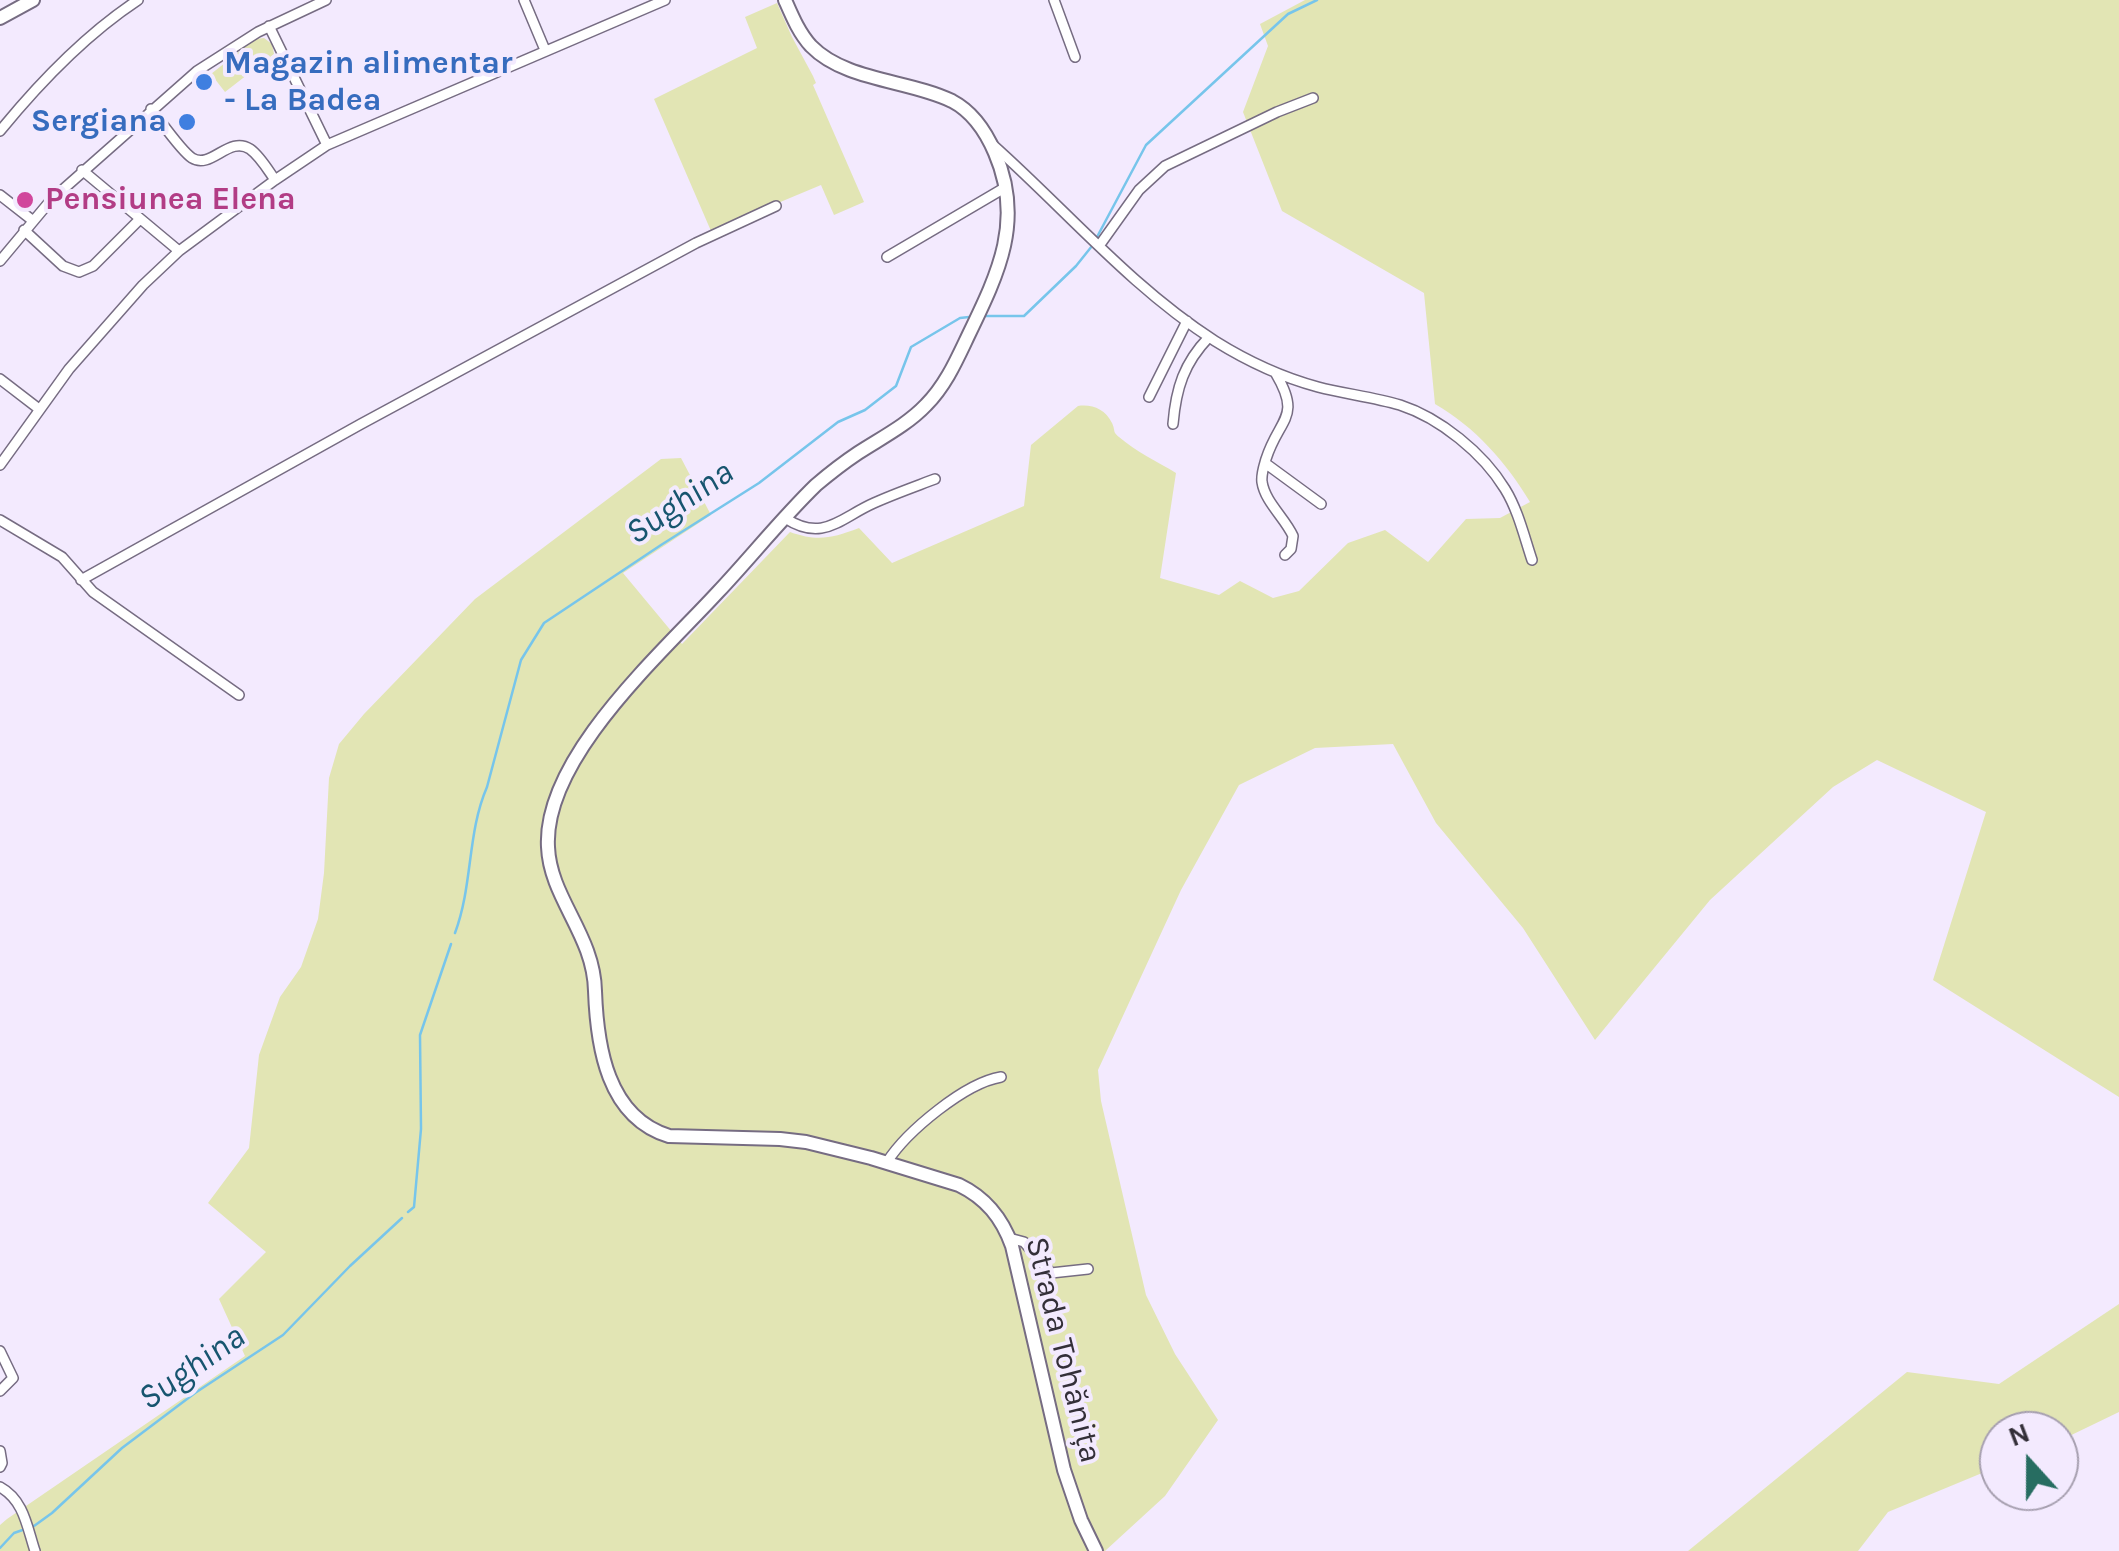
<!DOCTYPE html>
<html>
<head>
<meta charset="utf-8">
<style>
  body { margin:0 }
  #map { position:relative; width:2119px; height:1551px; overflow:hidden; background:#f3eafe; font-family:Karla,sans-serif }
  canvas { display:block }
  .north { position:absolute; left:1979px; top:1411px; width:100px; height:100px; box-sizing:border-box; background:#f3eafe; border:2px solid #a69faf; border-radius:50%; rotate:339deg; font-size:28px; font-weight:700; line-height:40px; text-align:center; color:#332f38 }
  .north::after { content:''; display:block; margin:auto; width:35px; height:45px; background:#276d61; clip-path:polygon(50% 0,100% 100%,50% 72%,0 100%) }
</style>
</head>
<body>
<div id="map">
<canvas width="2119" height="1551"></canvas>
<div class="north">N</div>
</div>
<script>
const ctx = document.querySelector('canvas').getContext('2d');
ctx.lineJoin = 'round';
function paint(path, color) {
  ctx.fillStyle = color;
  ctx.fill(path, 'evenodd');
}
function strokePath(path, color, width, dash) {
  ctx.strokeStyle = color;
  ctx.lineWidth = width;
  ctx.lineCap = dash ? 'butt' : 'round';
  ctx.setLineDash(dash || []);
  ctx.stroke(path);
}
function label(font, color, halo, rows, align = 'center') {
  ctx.font = font + ' Karla,sans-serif';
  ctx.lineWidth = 8;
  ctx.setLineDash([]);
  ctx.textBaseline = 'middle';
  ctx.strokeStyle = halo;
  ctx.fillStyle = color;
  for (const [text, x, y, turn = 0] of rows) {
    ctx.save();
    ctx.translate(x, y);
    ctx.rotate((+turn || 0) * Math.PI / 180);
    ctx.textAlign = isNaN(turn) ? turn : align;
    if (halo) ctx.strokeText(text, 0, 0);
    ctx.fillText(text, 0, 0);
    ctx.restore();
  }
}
const green = new Path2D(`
  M1305,0H2119V1097L1933,980L1986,812L1877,760L1833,787L1710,900L1595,1040L1523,928L1436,823L1393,744L1315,748L1239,785L1181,890L1098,1070L1101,1101L1146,1295L1175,1354L1218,1420L1165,1496L1105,1551H0V1525L7,1519L245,1356L219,1299L266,1252L208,1203L249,1148L259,1055L280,997L301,967L318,919L324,873L329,778L339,744L364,714L475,599L661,459L681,458L711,515L623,573L682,644L790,532C818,542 832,538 859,528L892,563L1024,506L1031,445L1078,406C1092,404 1105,409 1112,423C1116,432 1112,431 1119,437C1135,451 1158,462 1176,473L1160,578L1219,595L1240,581L1273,598L1299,591L1348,543L1385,530L1428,562L1466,519L1500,518L1530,502C1506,462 1475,427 1435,404L1424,293L1282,211L1243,112L1268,46L1260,24Z
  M777,3L792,37L813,76L816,83L813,85L864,202L834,215L821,185L711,231L654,99L757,48L745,17Z
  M264,38L272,44L274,54L225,92L211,74L255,39Z
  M2119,1304V1412L2059,1441V1431H1999V1466L1888,1512L1858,1551H1688L1907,1372L1999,1384Z`);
const stream = new Path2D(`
  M1097,237L1146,145L1288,14L1317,0
  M982,316H1024L1076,266L1092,246
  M455,933C473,885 467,833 487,787L521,660L544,623L661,545L759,483L838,422L865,410L896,386L911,347L960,318L969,317
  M408,1212L414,1207L421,1129L420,1035L451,944
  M0,1548L14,1533L34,1526L52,1513L122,1448L195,1393L283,1335L350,1266L402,1218`);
const street = new Path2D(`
  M524,0L545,50
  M1054,0L1075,57
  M269,26L327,145
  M151,109C160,120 181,151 192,158C211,170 229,135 250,149C260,156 268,170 275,180
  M0,131C40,82 85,35 138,0
  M993,145C1067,211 1131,287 1215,341C1247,361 1281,377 1318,387C1345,394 1373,397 1400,405C1440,418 1483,453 1505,489C1518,510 1524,536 1532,560
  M82,170L179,251
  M0,195L32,220
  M24,230L63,266L79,272L93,266L140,219
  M1099,246L1139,190L1165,166L1277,112L1313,98
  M887,257L1006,187
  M0,261L51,200L197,71L258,32L326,0
  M1276,374C1302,418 1279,418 1266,459C1264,466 1261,474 1262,482C1265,502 1285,518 1293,536L1291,549L1285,555
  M0,379L39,409
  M1149,397L1187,321
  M1173,424C1176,388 1184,363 1209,337
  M1265,463L1321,504
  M0,465L69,369L143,285L179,251L275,180L327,145L665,0
  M785,518C823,543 840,518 874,503C894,494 914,487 935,479
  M0,520L62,557L93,592L239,695
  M81,580L361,424L696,243L776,206
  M887,1162C907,1131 965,1083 1001,1077
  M1009,1238L1024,1242L1051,1273L1088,1269
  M0,1351L13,1378L0,1391
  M0,1451L2,1463L0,1467
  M0,1487C24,1500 27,1527 35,1551`);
const secondary = new Path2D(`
  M785,0C792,16 799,33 811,46C845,81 909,80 952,101C973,112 986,132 995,153C1024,220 999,272 969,334C957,359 946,385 926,405C907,425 881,438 858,453C843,463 829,474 816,485C781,519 751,557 718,592C662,653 543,758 548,847C550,898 594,935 595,991C597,1046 607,1117 669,1136L780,1139L806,1142L871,1158L959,1185C986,1198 1002,1218 1012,1246L1064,1470L1081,1520L1096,1551
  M0,18L33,0`);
const markers = [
  [204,82,10,"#3f7fe0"],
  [187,122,10,"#3f7fe0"],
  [25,200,10,"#d1479c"]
];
const shopNames = [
  ["Magazin alimentar",224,64],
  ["- La Badea",224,101],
  ["Sergiana",167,122,"right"]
];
const hotelNames = [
  ["Pensiunea Elena",45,200]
];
const streetNames = [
  ["Strada Tohănița",1063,1350,76]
];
const waterNames = [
  ["Sughina",680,503,-34],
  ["Sughina",192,1368,-35]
];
paint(green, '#e2e5b4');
strokePath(stream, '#77c5eb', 2.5);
strokePath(street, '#766c82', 12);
strokePath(secondary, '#766c82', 16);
strokePath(street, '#fff', 9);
strokePath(secondary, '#fff', 12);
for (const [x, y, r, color] of markers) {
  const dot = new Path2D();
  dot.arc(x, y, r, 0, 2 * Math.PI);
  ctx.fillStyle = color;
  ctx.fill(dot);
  strokePath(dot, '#f3eafe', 4);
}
label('bold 32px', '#366cbe', '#f3eafe', shopNames, 'left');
label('bold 32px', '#b23c85', '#f3eafe', hotelNames, 'left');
label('32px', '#332f38', '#f3eafe', streetNames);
label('italic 35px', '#17556f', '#f3eafe', waterNames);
</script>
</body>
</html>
